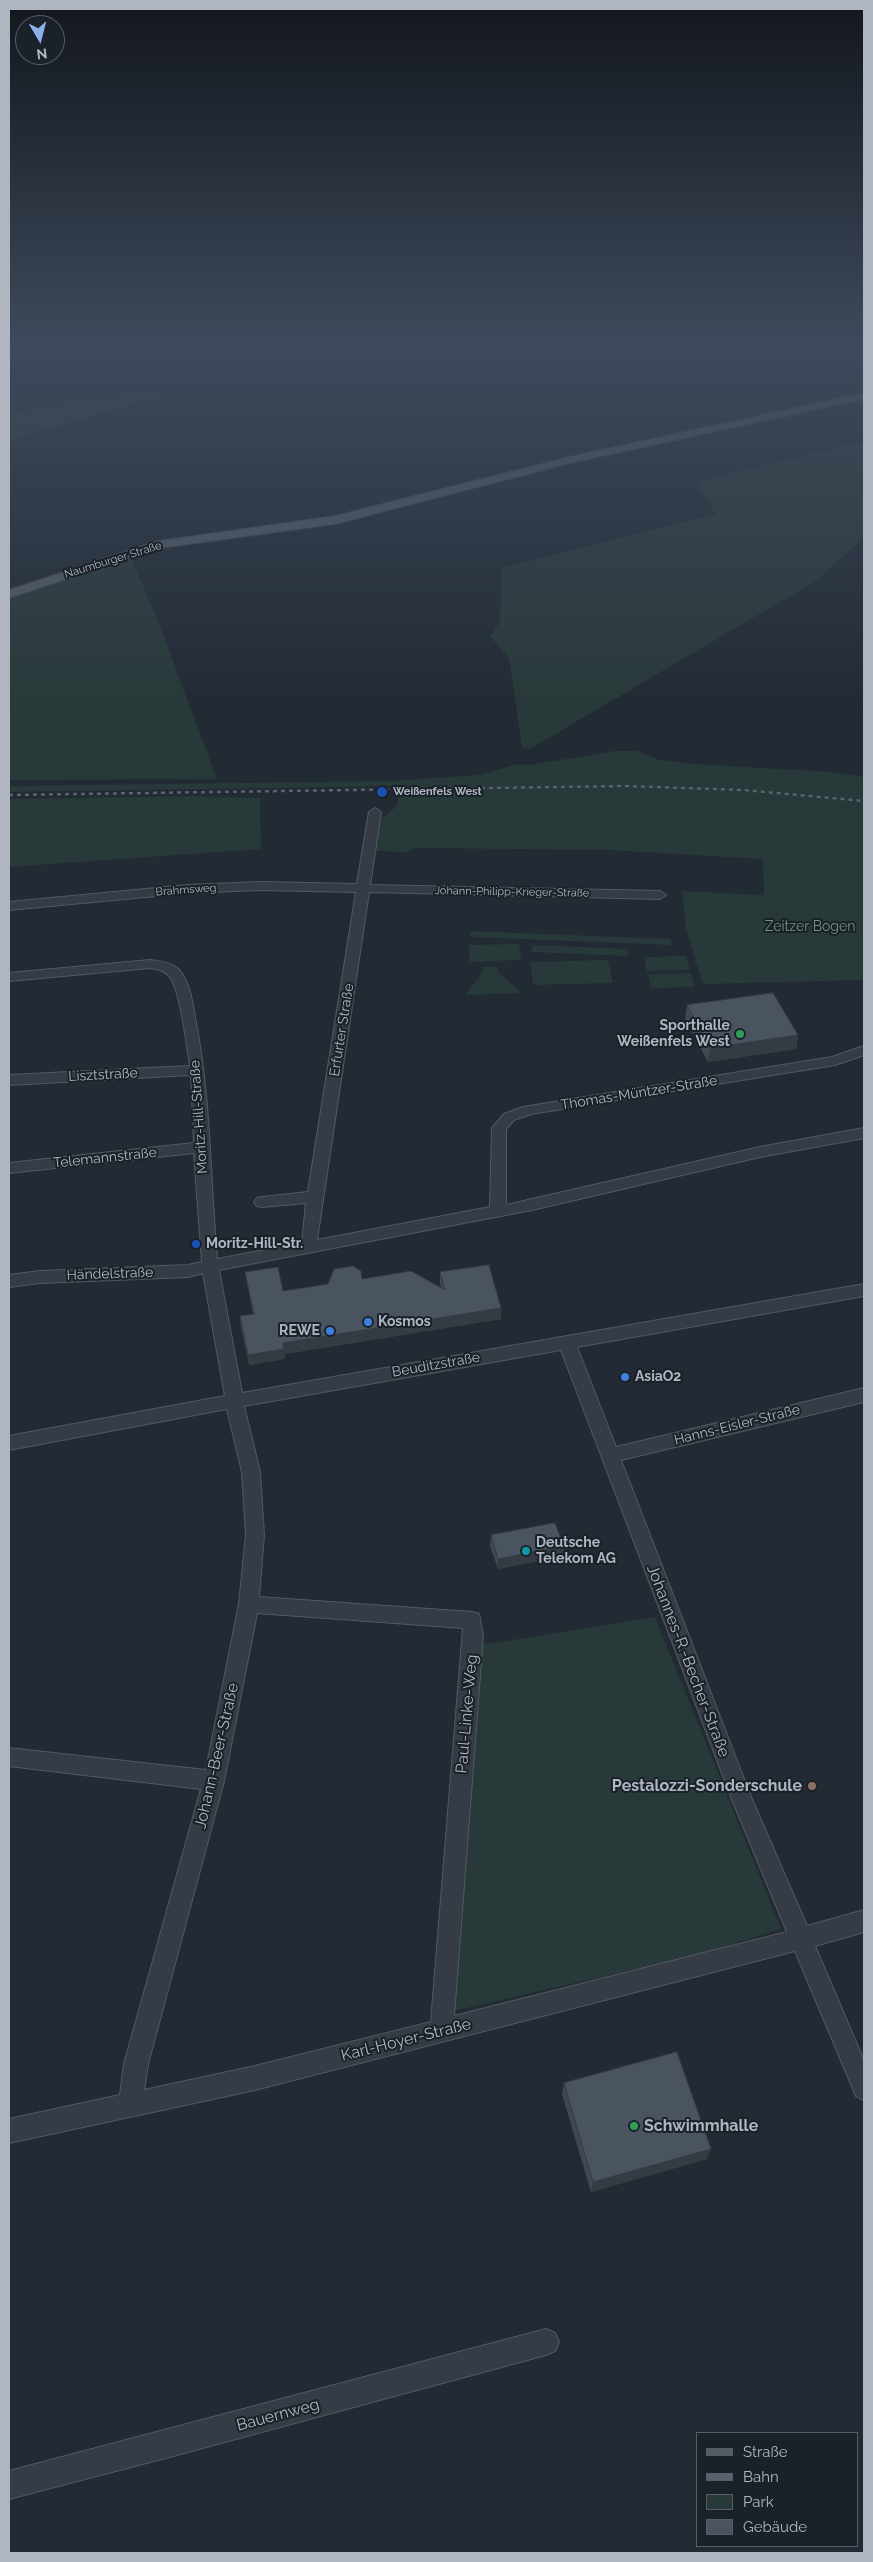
<!DOCTYPE html>
<html>
<head>
<meta charset="utf-8">
<style>
  body { margin:0 }
  #map { position:relative; width:873px; height:2562px; overflow:hidden; background:#222a34; font-family:Raleway,sans-serif }
  canvas { display:block }
  .frame { position:absolute; inset:0; border:10px solid #afb6c2; pointer-events:none }
  .legend { position:absolute; left:696px; top:2432px; width:162px; height:115px; box-sizing:border-box; background:#1b2129; border:1px solid #565d66; margin:0; padding:6px 9px; list-style:none; font-size:15px; color:#afb6c2 }
  .legend li { display:flex; align-items:center; gap:10px; height:25px }
  .legend b { width:25px; border:1px solid #565d66 }
  .north { position:absolute; left:15px; top:15px; width:50px; height:50px; box-sizing:border-box; background:#1b2129; border:1px solid #565d66; border-radius:50%; rotate:172deg; font-size:14px; font-weight:700; line-height:20px; text-align:center; color:#afb6c2 }
  .north::after { content:''; display:block; margin:auto; width:18px; height:22px; background:#8bb0eb; clip-path:polygon(50% 0,100% 100%,50% 72%,0 100%) }
</style>
</head>
<body>
<div id="map">
<canvas width="873" height="2562"></canvas>
<div class="frame"></div>
<ul class="legend">
<li><b style="height:6px;background:#535b65"></b>Straße</li>
<li><b style="height:6px;background:#59626e"></b>Bahn</li>
<li><b style="height:14px;background:#283939"></b>Park</li>
<li><b style="height:14px;background:#4a5460"></b>Gebäude</li>
</ul>
<div class="north">N</div>
</div>
<script>
const ctx = document.querySelector('canvas').getContext('2d');
ctx.lineJoin = 'round';
function paint(path, color) {
  ctx.fillStyle = color;
  ctx.fill(path, 'evenodd');
}
function strokePath(path, color, width, dash) {
  ctx.strokeStyle = color;
  ctx.lineWidth = width;
  ctx.lineCap = dash ? 'butt' : 'round';
  ctx.setLineDash(dash || []);
  ctx.stroke(path);
}
function label(font, color, halo, rows, align = 'center') {
  ctx.font = font + ' Raleway,sans-serif';
  ctx.lineWidth = 4;
  ctx.setLineDash([]);
  ctx.textBaseline = 'middle';
  ctx.strokeStyle = halo;
  ctx.fillStyle = color;
  for (const [text, x, y, turn = 0] of rows) {
    ctx.save();
    ctx.translate(x, y);
    ctx.rotate((+turn || 0) * Math.PI / 180);
    ctx.textAlign = isNaN(turn) ? turn : align;
    if (halo) ctx.strokeText(text, 0, 0);
    ctx.fillText(text, 0, 0);
    ctx.restore();
  }
}
const green = new Path2D(`
  M174,392L9,441V412L112,398Z
  M864,441V538L814,582L530,749L522,747L509,658L490,636L500,622L502,568L716,514L696,482Z
  M130,556L160,626L217,779L9,780V596Z
  M615,751H636L660,760L694,764L832,772L864,777V980L703,984L686,929L682,891L764,895L763,859L610,850L415,848L407,852L375,851L378,820C394,811 401,805 398,786L9,792V786L392,781L480,775L517,764L529,765Z
  M190,796L260,798L261,849L9,867V799Z
  M470,931L671,939L672,945L470,937Z
  M519,944L521,960L470,962L468,945Z
  M532,945L628,949V956L531,952Z
  M686,956L690,970L647,971L644,957Z
  M608,960L613,983L533,985L530,962Z
  M482,967H497L498,972L522,993L465,995L483,972Z
  M691,973L695,987L651,988L648,974Z
  M655,1617L781,1929L704,1953L445,2013L481,1645Z`);
const minor = new Path2D(`
  M375,808L381,812L370,885L660,891L666,895L660,899L369,892L317,1240L490,1207L492,1128L504,1114L523,1107L832,1057L864,1046V1055L835,1065L531,1114L514,1120L506,1129V1205L760,1147L864,1128V1138L760,1157L532,1210L219,1270L242,1393L864,1284V1296L577,1347L616,1447L864,1388V1402L621,1460L751,1797L807,1926L864,1910V1932L815,1946L864,2061V2100L856,2096L795,1951L255,2090L9,2143V2119L120,2095L124,2064L201,1789L9,1766V1748L206,1770L239,1604L246,1535L242,1472L227,1409L9,1450V1436L225,1396L203,1273L188,1277L40,1283L9,1287V1275L40,1271L188,1265L202,1262L194,1153L9,1173V1163L194,1143L191,1075L9,1085V1075L190,1066C187,1048 180,985 168,975C163,970 157,969 150,968L9,981V973L150,960C160,961 175,963 181,972C191,986 193,1006 196,1023C211,1101 210,1180 217,1259L302,1243L306,1203L262,1207L257,1206L254,1202L257,1198L262,1197L308,1192L356,892L260,890L188,893L9,910V902L188,885L260,882L357,884L369,812ZM561,1350L731,1797L787,1932L454,2016L483,1636L479,1614L472,1612L259,1597L264,1535L260,1472L244,1406ZM257,1613L463,1628L431,2022L255,2066L144,2090L148,2064L224,1781Z
  M546,2329L555,2333L559,2342L555,2351L546,2355L177,2455L9,2499V2471Z`);
const major = new Path2D(`
  M864,393V399L570,463L335,524L160,548L9,598V590L158,541L335,516L569,457Z`);
const rail = new Path2D(`
  M9,795L624,786L744,790L864,801`);
const wall = new Path2D(`
  M687,1005L798,1035L796,1049L708,1062L685,1019Z
  M245,1272L283,1291L362,1279L441,1288L440,1283V1272L501,1308V1319L285,1354V1359L249,1365L241,1327L240,1316L253,1314L247,1283Z
  M491,1535L564,1546L563,1556L498,1569L490,1546Z
  M564,2083L707,2159L591,2192L562,2094Z`);
const shadedWall = new Path2D(`
  M798,1035L796,1049L708,1062L710,1048Z
  M501,1308V1319L285,1354V1359L249,1365L248,1355L283,1343Z
  M564,1546L563,1556L498,1569V1559Z
  M711,2149L707,2159L591,2192L593,2182Z`);
const building = new Path2D(`
  M773,993L798,1035L710,1048L687,1005Z
  M489,1265L501,1308L283,1343L284,1349L248,1355L240,1316L254,1314L245,1272L278,1267L283,1291L328,1284L334,1269L353,1266L361,1271L362,1279L411,1271L445,1290L440,1272Z
  M555,1523L564,1546L498,1559L491,1535Z
  M677,2052L711,2149L593,2182L564,2083Z`);
const markers = [
  [382,792,6,"#1a4fb4"],
  [740,1034,5,"#2e9e5b"],
  [196,1244,5,"#1a4fb4"],
  [368,1322,5,"#3f7fe0"],
  [330,1331,5,"#3f7fe0"],
  [625,1377,5,"#3f7fe0"],
  [526,1551,5,"#0f9aa8"],
  [812,1786,5,"#8d6e63"],
  [634,2126,5,"#2e9e5b"]
];
const farStreetnames = [
  ["Naumburger Straße",113,560,-17],
  ["Brahmsweg",186,890,-4],
  ["Johann-Philipp-Krieger-Straße",512,892,1]
];
const farPoinames = [
  ["Weißenfels West",393,792]
];
const parkNames = [
  ["Zeitzer Bogen",810,927]
];
const poiNames = [
  ["Sporthalle",730,1026,"right"],
  ["Weißenfels West",730,1042,"right"],
  ["Moritz-Hill-Str.",206,1244],
  ["Kosmos",378,1322],
  ["REWE",320,1331,"right"],
  ["AsiaO2",635,1377],
  ["Deutsche",536,1543],
  ["Telekom AG",536,1559]
];
const streetNames = [
  ["Erfurter Straße",342,1030,-81],
  ["Lisztstraße",103,1075,-3],
  ["Thomas-Müntzer-Straße",639,1093,-9],
  ["Moritz-Hill-Straße",199,1117,-94],
  ["Telemannstraße",105,1158,-6],
  ["Händelstraße",110,1274,-2],
  ["Beuditzstraße",436,1365,-10],
  ["Hanns-Eisler-Straße",737,1425,-14]
];
const nearStreetnames = [
  ["Johannes-R.-Becher-Straße",688,1661,69],
  ["Paul-Linke-Weg",467,1714,-85],
  ["Johann-Beer-Straße",217,1756,-77],
  ["Karl-Hoyer-Straße",406,2040,-14],
  ["Bauernweg",278,2415,-15]
];
const nearPoinames = [
  ["Pestalozzi-Sonderschule",802,1786],
  ["Schwimmhalle",644,2126,"left"]
];
paint(green, '#283939');
strokePath(minor, '#535963', 2);
strokePath(major, '#3f454f', 2);
paint(minor, '#353c45');
paint(major, '#535b65');
strokePath(rail, '#59626e', 2.5, [4, 4]);
paint(wall, '#404853');
paint(shadedWall, '#343b43');
paint(building, '#4a5460');
strokePath(building, '#343b43', 1);
const sky = ctx.createLinearGradient(0, 0, 0, 710);
sky.addColorStop(0, '#13171d');
sky.addColorStop(0.49, '#3e4a5c');
sky.addColorStop(1, '#3e4a5c00');
ctx.fillStyle = sky;
ctx.fillRect(0, 0, 873, 710);
for (const [x, y, r, color] of markers) {
  const dot = new Path2D();
  dot.arc(x, y, r, 0, 2 * Math.PI);
  ctx.fillStyle = color;
  ctx.fill(dot);
  strokePath(dot, '#1b2129', 2);
}
label('11px', '#afb6c2', '#1b2129', farStreetnames);
label('bold 11px', '#afb6c2', '#1b2129', farPoinames, 'left');
label('14px', '#719579', '#1b2129', parkNames);
label('bold 14px', '#afb6c2', '#1b2129', poiNames, 'left');
label('14px', '#afb6c2', '#1b2129', streetNames);
label('16px', '#afb6c2', '#1b2129', nearStreetnames);
label('bold 16px', '#afb6c2', '#1b2129', nearPoinames, 'right');
</script>
</body>
</html>
